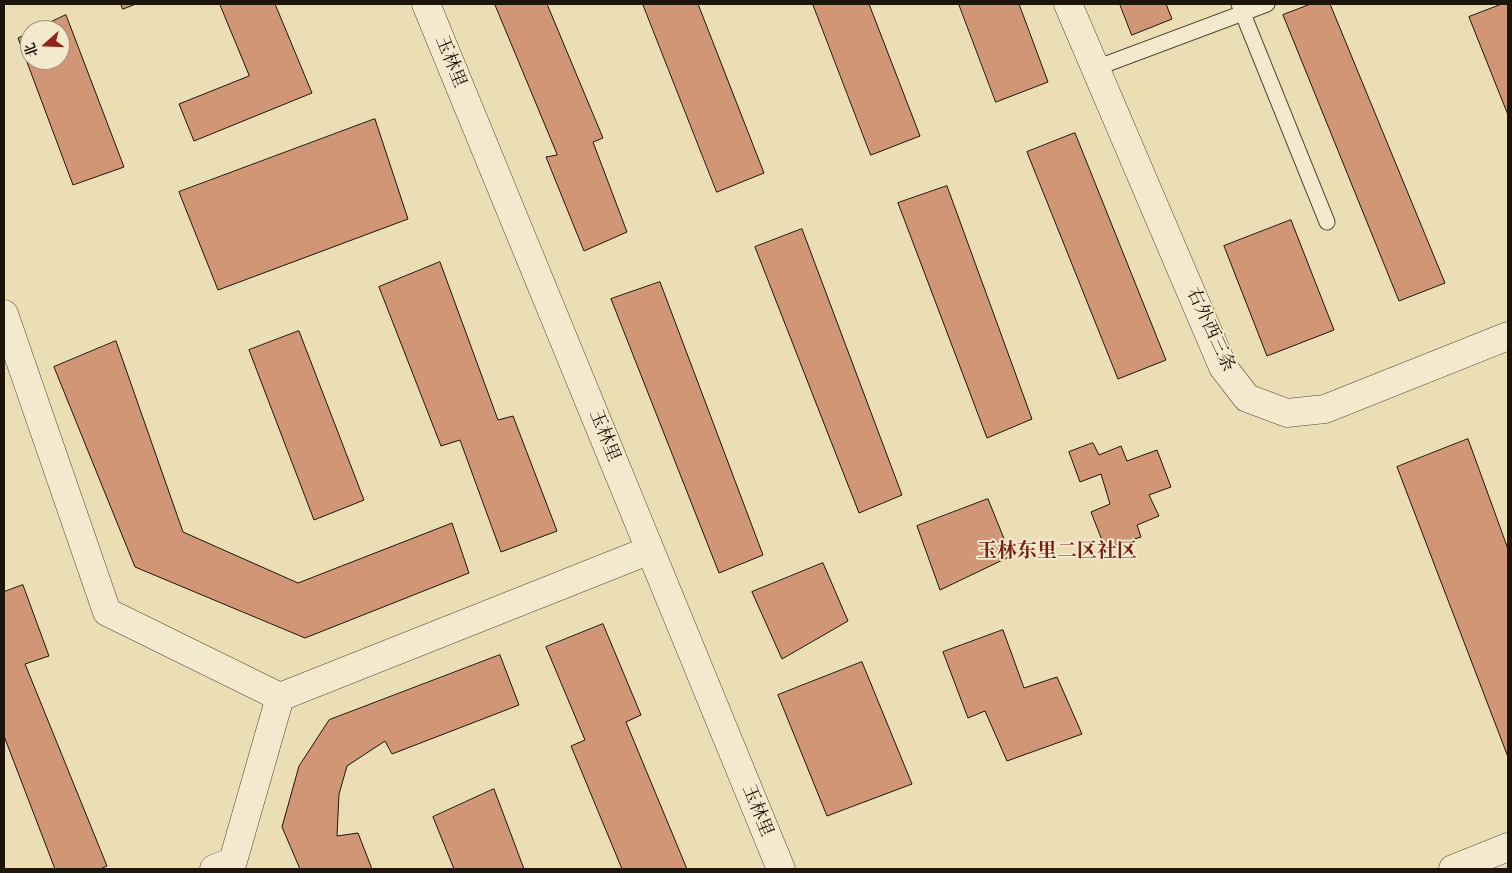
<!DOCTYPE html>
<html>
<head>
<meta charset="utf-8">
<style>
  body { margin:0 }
  #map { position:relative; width:1512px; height:873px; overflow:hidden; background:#ecdeb4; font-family:"Libre Bodoni","Noto Serif SC",serif }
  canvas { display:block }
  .frame { position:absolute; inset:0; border:5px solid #1e150a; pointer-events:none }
  .north { position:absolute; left:20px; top:20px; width:50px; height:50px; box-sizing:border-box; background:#f3eace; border:1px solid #9e9580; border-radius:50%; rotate:250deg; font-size:14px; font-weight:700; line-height:20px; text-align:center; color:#1e150a }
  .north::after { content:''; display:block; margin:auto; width:18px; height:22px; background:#8f2418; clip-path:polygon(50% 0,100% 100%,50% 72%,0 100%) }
</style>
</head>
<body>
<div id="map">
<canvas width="1512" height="873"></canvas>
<div class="frame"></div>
<div class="north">北</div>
</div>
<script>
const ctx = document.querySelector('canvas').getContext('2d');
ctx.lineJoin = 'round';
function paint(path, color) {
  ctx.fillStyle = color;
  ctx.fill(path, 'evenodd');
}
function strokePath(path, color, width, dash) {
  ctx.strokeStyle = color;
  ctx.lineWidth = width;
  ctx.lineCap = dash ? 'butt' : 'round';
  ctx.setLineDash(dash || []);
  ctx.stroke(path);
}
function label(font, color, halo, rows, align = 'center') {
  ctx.font = font + ' "Libre Bodoni","Noto Serif SC",serif';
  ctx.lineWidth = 4;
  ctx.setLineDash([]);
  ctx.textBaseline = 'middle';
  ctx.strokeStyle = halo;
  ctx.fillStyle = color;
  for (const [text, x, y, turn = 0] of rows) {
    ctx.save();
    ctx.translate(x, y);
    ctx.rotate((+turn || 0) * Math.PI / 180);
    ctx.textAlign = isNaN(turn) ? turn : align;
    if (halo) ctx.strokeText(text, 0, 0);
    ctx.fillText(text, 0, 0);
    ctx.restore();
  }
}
const building = new Path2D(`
  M121,4H136L123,9Z
  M220,4H275L312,93L194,141L179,104L249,76Z
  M495,4H547L603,138L593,142L627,232L584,251L546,157L557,155Z
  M643,4H698L764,173L717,192Z
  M813,4H869L920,136L871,155Z
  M959,4H1019L1048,82L996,102Z
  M1120,4H1166L1172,19L1132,35Z
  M1311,4H1330L1445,283L1399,301L1283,15Z
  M1502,4H1508V115L1469,17Z
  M66,15L124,167L73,185L18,38L30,32V60H60V30H34Z
  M375,119L408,219L218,290L179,192Z
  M1075,133L1166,360L1118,379L1027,152Z
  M947,186L1032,419L987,438L898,203Z
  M1291,220L1334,330L1267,356L1224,246Z
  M802,229L902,495L859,513L755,247Z
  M440,262L498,420L513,416L557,531L501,552L460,440L441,446L379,287Z
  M660,282L763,555L719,573L611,299Z
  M299,331L364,500L314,520L249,350Z
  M116,341L183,532L298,583L452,523L469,573L305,638L135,567L54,367Z
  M1468,439L1508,549V757L1397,467Z
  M1093,443L1099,455L1121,446L1127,461L1157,450L1171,487L1149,495L1159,516L1137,525L1141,537L1105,548L1091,512L1110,504L1101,474L1080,482L1069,452Z
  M988,499L1011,556L940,590L917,526Z
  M823,563L848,621L782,659L752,592Z
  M23,585L49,656L25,664L107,866L100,869H55L4,736V592Z
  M603,624L641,715L626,722L687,869H622L571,746L585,740L546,647Z
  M1003,630L1024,688L1057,677L1082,734L1007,761L985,711L968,718L943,652Z
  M500,655L519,705L392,754L385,741L347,766L339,794L337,836L358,833L372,869H300L282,827L299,766L329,720Z
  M862,662L912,784L827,816L778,695Z
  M494,789L524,869H454L433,817Z`);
const service = new Path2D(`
  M1239,4L1327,222
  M1096,68L1267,4`);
const minor = new Path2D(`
  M426,4L781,869
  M1068,4L1223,367L1247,398L1287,413L1325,409L1508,336
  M4,314L107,612L280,697
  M214,869L233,861L280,697L650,550
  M1453,869L1508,847`);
const streetNames = [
  ["玉林里",450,62,68],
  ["右外西三条",1210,330,65],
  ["玉林里",604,436,68],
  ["玉林里",757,811,68]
];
const quarterNames = [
  ["玉林东里二区社区",1057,552]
];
paint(building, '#d09675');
strokePath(building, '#1e150a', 1);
strokePath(service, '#524734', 17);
strokePath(minor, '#524734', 29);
strokePath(service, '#f3eace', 15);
strokePath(minor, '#f3eace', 28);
label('18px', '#1e150a', '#f3eace', streetNames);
label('bold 20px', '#7a1f14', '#f3eace', quarterNames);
</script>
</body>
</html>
